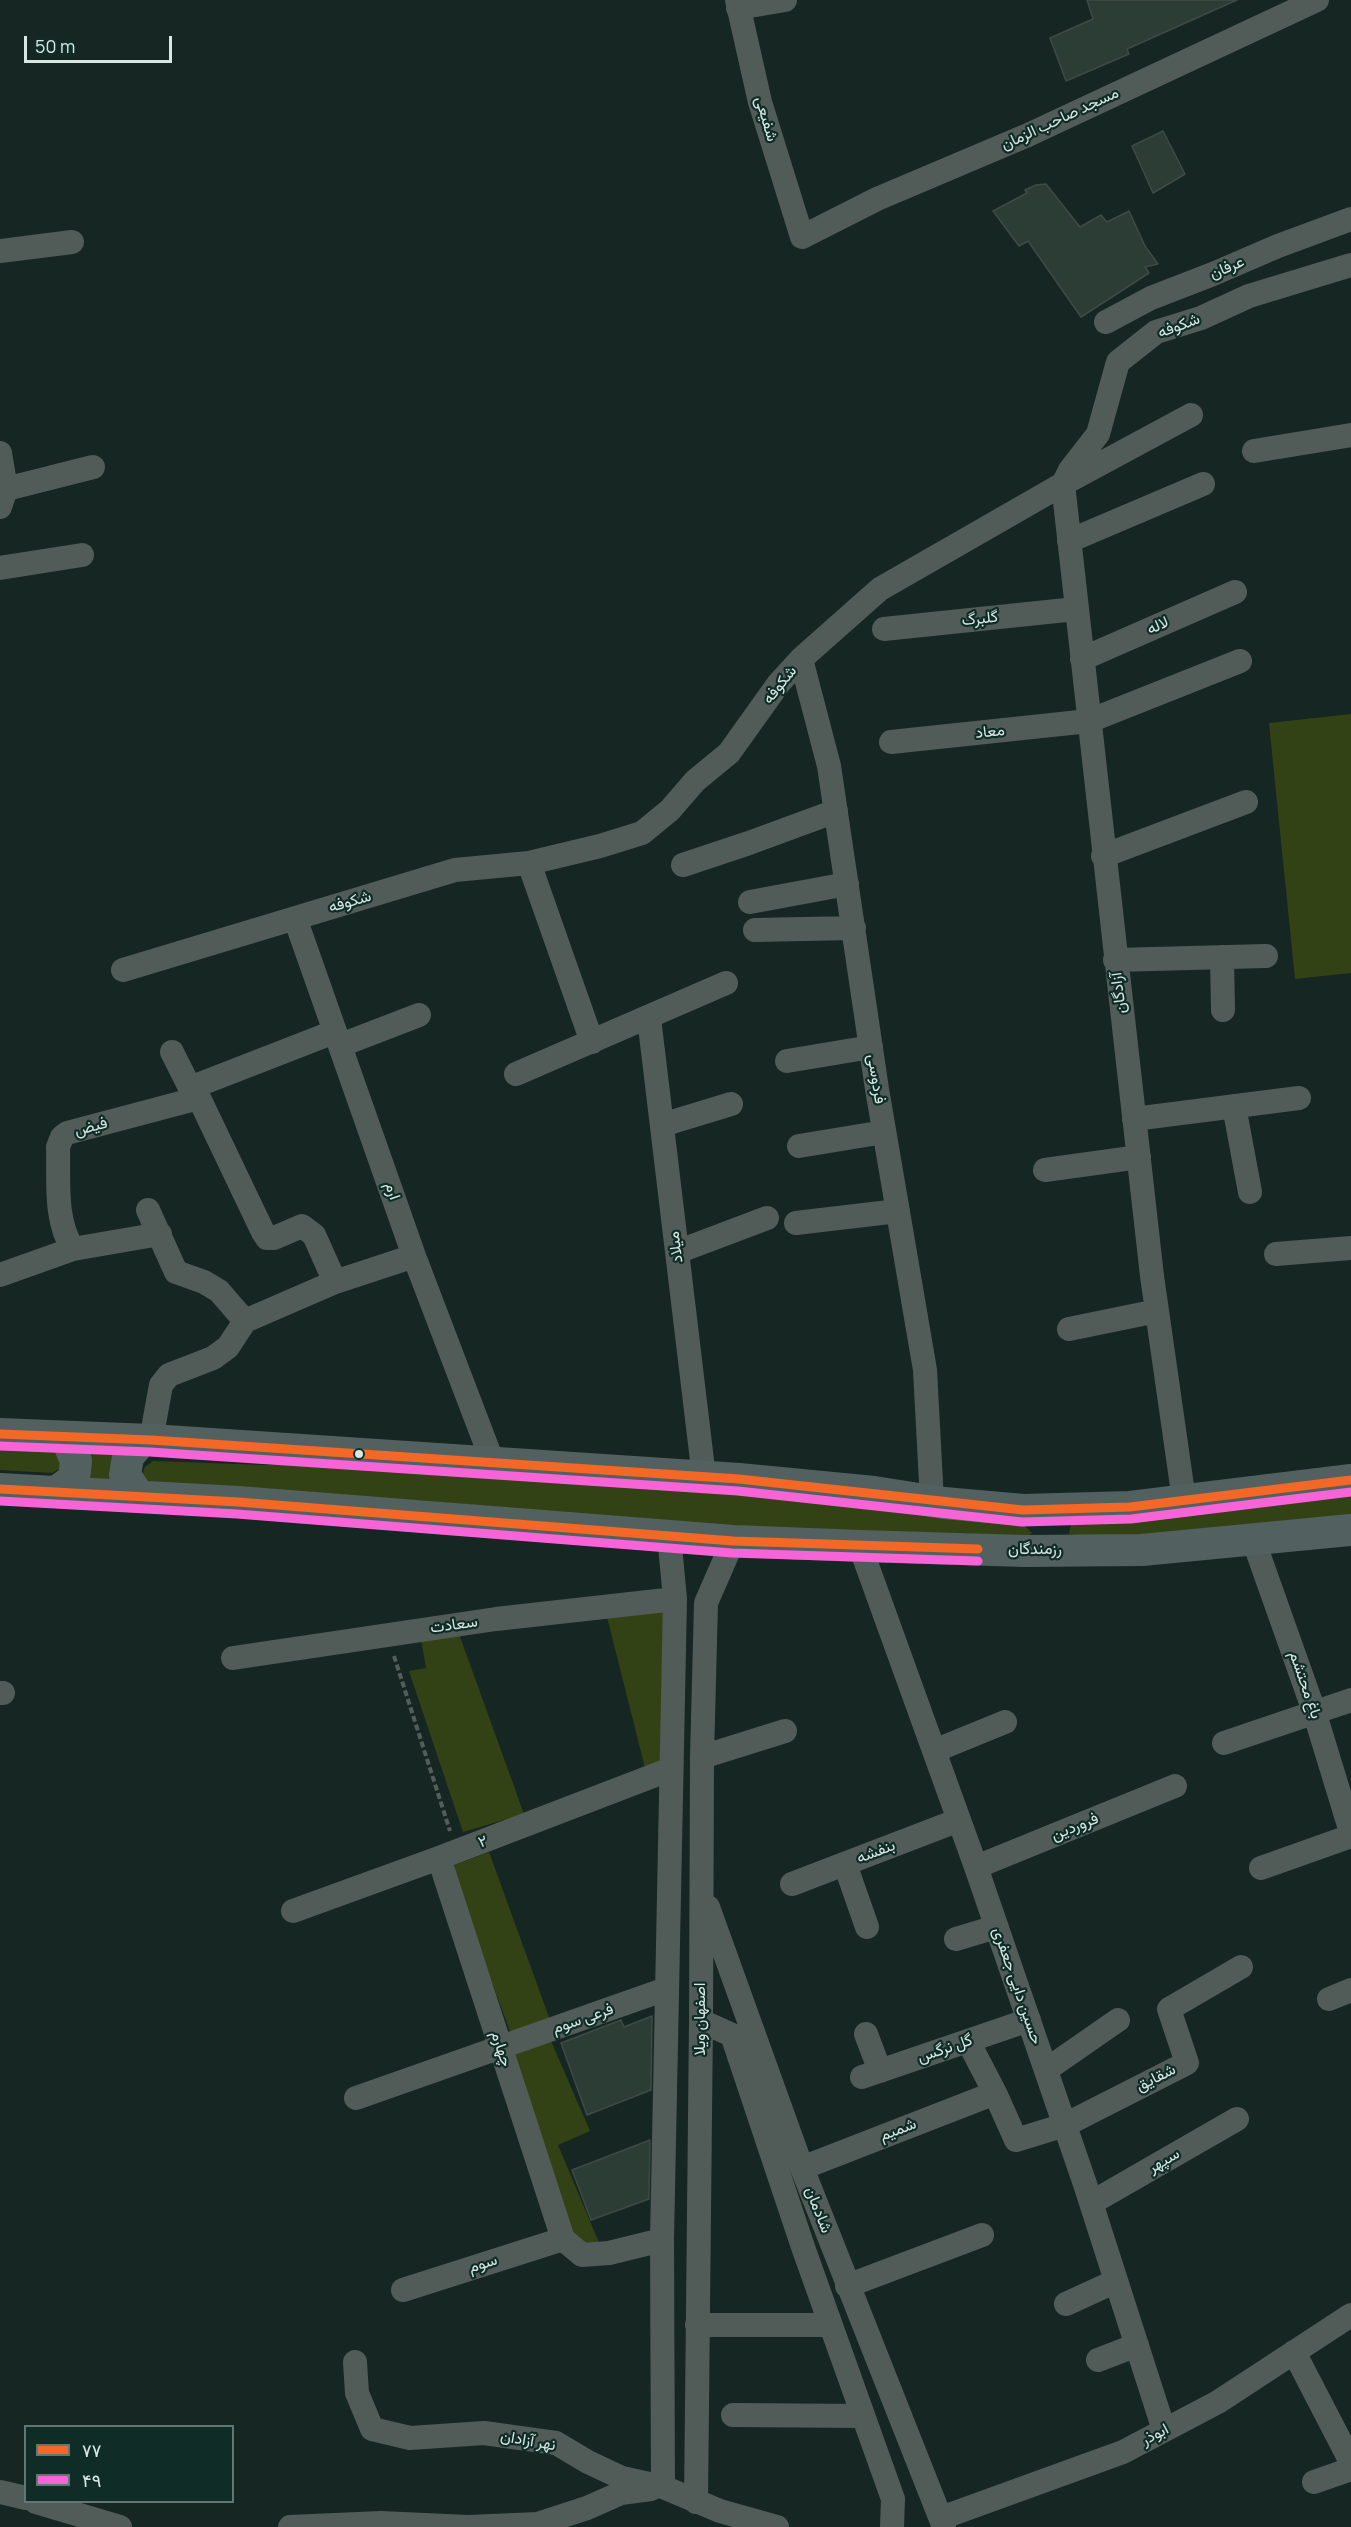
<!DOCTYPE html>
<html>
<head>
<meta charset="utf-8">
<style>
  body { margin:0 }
  #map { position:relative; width:1351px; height:2527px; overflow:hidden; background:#162623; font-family:Manrope,sans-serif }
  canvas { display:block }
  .legend { position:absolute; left:24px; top:2425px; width:210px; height:78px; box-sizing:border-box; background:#102c27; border:2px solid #607772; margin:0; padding:8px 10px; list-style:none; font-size:18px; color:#d7e7e2 }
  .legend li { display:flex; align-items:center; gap:12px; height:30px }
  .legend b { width:30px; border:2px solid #607772 }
  .scale { position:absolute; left:24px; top:36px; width:148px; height:27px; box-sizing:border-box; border:3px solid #d7e7e2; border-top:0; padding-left:8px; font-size:18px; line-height:21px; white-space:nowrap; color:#d7e7e2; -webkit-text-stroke:4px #102c27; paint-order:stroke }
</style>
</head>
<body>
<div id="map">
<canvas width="1351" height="2527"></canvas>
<ul class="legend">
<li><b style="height:8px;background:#f36827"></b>۷۷</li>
<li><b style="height:8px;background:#f764d7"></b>۴۹</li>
</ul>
<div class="scale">50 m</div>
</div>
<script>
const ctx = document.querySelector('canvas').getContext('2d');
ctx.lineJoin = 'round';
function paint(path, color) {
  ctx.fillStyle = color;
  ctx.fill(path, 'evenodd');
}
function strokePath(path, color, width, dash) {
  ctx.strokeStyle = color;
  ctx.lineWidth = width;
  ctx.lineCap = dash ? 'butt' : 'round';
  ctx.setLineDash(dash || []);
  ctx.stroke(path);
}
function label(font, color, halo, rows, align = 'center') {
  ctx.font = font + ' Manrope,Vazirmatn,sans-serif';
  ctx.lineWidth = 4.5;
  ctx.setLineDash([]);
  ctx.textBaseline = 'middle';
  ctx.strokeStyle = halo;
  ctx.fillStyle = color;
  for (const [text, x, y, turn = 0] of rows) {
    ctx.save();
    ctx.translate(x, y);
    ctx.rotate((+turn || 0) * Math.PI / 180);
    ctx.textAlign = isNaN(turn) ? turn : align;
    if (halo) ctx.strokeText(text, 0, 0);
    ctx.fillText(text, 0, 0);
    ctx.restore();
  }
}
const green = new Path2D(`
  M1351,714V973L1295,979L1269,723Z
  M0,1445L52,1449L60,1458L61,1468L52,1473L0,1470Z
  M84,1448L128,1449L127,1488L77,1486Z
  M153,1461L263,1465H351L899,1506L1024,1525L1032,1533L1025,1538L964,1533L777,1531L416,1500L148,1484L141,1478L145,1467Z
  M1351,1493V1522L1093,1538L1069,1534L1071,1524Z
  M665,1610L663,1762L645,1768L607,1617Z
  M459,1634L524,1814L463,1832L409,1671L426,1668L421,1639Z
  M489,1852L550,2020L511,2034L450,1867Z
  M551,2041L590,2131L558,2145L600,2245L585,2247L570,2232L515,2053Z`);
const building = new Path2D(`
  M1087,0H1237L1127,49L1129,54L1066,81L1050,38L1093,19Z
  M1163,131L1185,174L1153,193L1132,146Z
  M1046,184L1080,227L1101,215L1107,222L1129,211L1145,246L1158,264L1145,267L1149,273L1081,317L1028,241L1019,246L993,211L1027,193L1025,190L1036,185Z
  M652,2016L651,2090L587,2115L561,2043L621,2020L624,2027Z
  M650,2140L649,2199L591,2220L572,2170Z`);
const path = new Path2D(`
  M394,1656L450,1831`);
const minor = new Path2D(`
  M737,0L760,102L802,237L877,199L1028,135L1317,0
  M738,8L785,0
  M0,251L72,242
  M1106,322L1151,298L1213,274L1278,246L1351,219
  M1254,451L1351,435
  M0,453L6,489L0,507
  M6,489L93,467
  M1069,541L1203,484
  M0,568L82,555
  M884,629L1076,609
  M801,659L829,766L877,1089L925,1370L932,1501
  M1082,659L1235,592
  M891,742L1089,721L1240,661
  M1103,856L1246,802
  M529,863L592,1042
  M683,865L749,843L836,811
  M750,902L847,884
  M295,918L414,1256L493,1463
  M755,930L854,928
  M1222,957L1223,1010
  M1115,960L1266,956
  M123,970L455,870L529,863L600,846L642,833L670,810L695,781L729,753L779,683L801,659L880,589L1063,484L1070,470L1098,434L1118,362L1156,332L1201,318L1249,296L1351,265
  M649,1018L704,1477
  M341,1045L419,1015
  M172,1052L190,1088L199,1098L263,1232L267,1238H274L302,1226L314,1235L335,1282
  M787,1061L871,1047
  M516,1074L726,983
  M190,1088L334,1032
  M1234,1106L1250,1192
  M1134,1119L1299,1098
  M662,1125L731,1104
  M799,1146L884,1132
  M1045,1170L1139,1157
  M148,1210L176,1272L204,1282L219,1291L245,1321L228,1347L213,1358L169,1375L161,1385L151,1440
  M796,1223L898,1211
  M160,1234L73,1249C54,1220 59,1180 58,1147L62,1137L67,1133L199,1098
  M677,1252L767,1218
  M1276,1254L1351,1248
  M0,1275L73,1249
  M245,1321L335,1282L414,1256
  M1069,1329L1157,1311
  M1184,1500L1152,1276L1063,484L1191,415
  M1253,1539L1314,1711L1351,1832
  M860,1546L976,1867L1085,2184L1164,2430
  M233,1658L496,1619L675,1599
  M0,1693H3
  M1224,1743L1351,1700
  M934,1751L1005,1722
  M702,1757L785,1731
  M439,1858L563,2239
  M845,1864L867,1927
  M976,1867L1175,1786
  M1261,1868L1351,1836
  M792,1884L959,1820
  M708,1907L802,2168L944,2527
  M293,1911L439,1858L671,1769
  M956,1939L996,1927
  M1329,1999L1351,1990
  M701,2021L732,2035L804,2250L893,2499L892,2527
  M866,2034L880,2071
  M968,2041L995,2093L1016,2140L1065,2125L1187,2063L1169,2009L1241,1967
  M1046,2070L1118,2020
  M862,2077L1029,2020
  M356,2098L666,1989
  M802,2168L995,2093
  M1091,2203L1237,2119
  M563,2239L582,2255L609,2253L662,2240
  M847,2286L982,2235
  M403,2290L563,2239
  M1066,2304L1116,2281
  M697,2325H830
  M1294,2352L1351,2462
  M1098,2360L1137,2345
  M355,2362L357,2393L372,2429L410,2438L484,2433L556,2443L588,2462L622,2478L663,2487L720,2511L777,2527
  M733,2415L863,2416
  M1314,2482L1351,2469
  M663,2487L662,2240L675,1599L669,1535
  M0,2492L26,2498
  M36,2502L120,2527
  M696,2502L701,2021L702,1757L706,1603L733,1541
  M941,2518L1123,2452L1218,2402L1351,2315
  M290,2527L381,2523L468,2527L538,2524L587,2508L621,2493L651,2489`);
const major = new Path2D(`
  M0,1434L151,1440L739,1479L874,1492L944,1503L1023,1510L1130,1507L1351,1480
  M0,1489L238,1502L733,1541L860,1546L1025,1551L1142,1550L1351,1530
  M56,1492L74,1479L76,1461L66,1437
  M139,1497L125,1475L128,1457L141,1441`);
const bus1 = new Path2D(`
  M0,1434L151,1440L739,1479L1023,1510L1130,1507L1351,1480
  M0,1489L238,1502L733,1541L978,1549`);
const bus2 = new Path2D(`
  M0,1446L150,1452L738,1491L1022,1522L1131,1519L1351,1492
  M0,1501L237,1514L732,1553L978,1561`);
const markers = [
  [359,1454,5,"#d7e7e2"]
];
const streetNames = [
  ["شفیعی",766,119,74],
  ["مسجد صاحب الزمان",1060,119,-25],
  ["عرفان",1227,268,-23],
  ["شکوفه",1179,326,-20],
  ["گلبرگ",980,619,-6],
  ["لاله",1158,626,-24],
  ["شکوفه",780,685,-51],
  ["معاد",990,732,-6],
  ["شکوفه",350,902,-16],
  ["آزادگان",1119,993,-97],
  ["فردوسی",876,1079,81],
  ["فیض",91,1127,-15],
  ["ارم",392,1191,71],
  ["میلاد",676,1247,-97],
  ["رزمندگان",1035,1550],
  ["سعادت",454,1625,-8],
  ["باغ محتشم",1305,1685,71],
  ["فروردین",1075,1827,-22],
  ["۲",483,1842,-21],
  ["بنفشه",876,1852,-21],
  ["حسین دایی جعفری",1017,1986,71],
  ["فرعی سوم",583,2019,-19],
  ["اصفهان ویلا",701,2019,-90],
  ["چهارم",501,2049,72],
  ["گل نرگس",945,2049,-19],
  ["شقایق",1156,2078,-27],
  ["شمیم",898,2130,-21],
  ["سپهر",1164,2161,-30],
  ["شادمان",818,2210,69],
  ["سوم",483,2264,-18],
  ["ابوذر",1155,2435,-28],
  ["نهر آزادان",528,2441,10]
];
paint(green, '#334215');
paint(building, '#2c3d36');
strokePath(building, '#3f4a46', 1.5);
strokePath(path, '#525e5b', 4, [6, 3]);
strokePath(minor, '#515c59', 24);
strokePath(major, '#52615f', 32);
strokePath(bus1, '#f36827', 9);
strokePath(bus2, '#f764d7', 9);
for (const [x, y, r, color] of markers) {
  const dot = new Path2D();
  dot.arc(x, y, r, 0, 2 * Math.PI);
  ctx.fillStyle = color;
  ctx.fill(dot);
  strokePath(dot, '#102c27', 2);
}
label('16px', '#d7e7e2', '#102c27', streetNames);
</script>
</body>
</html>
